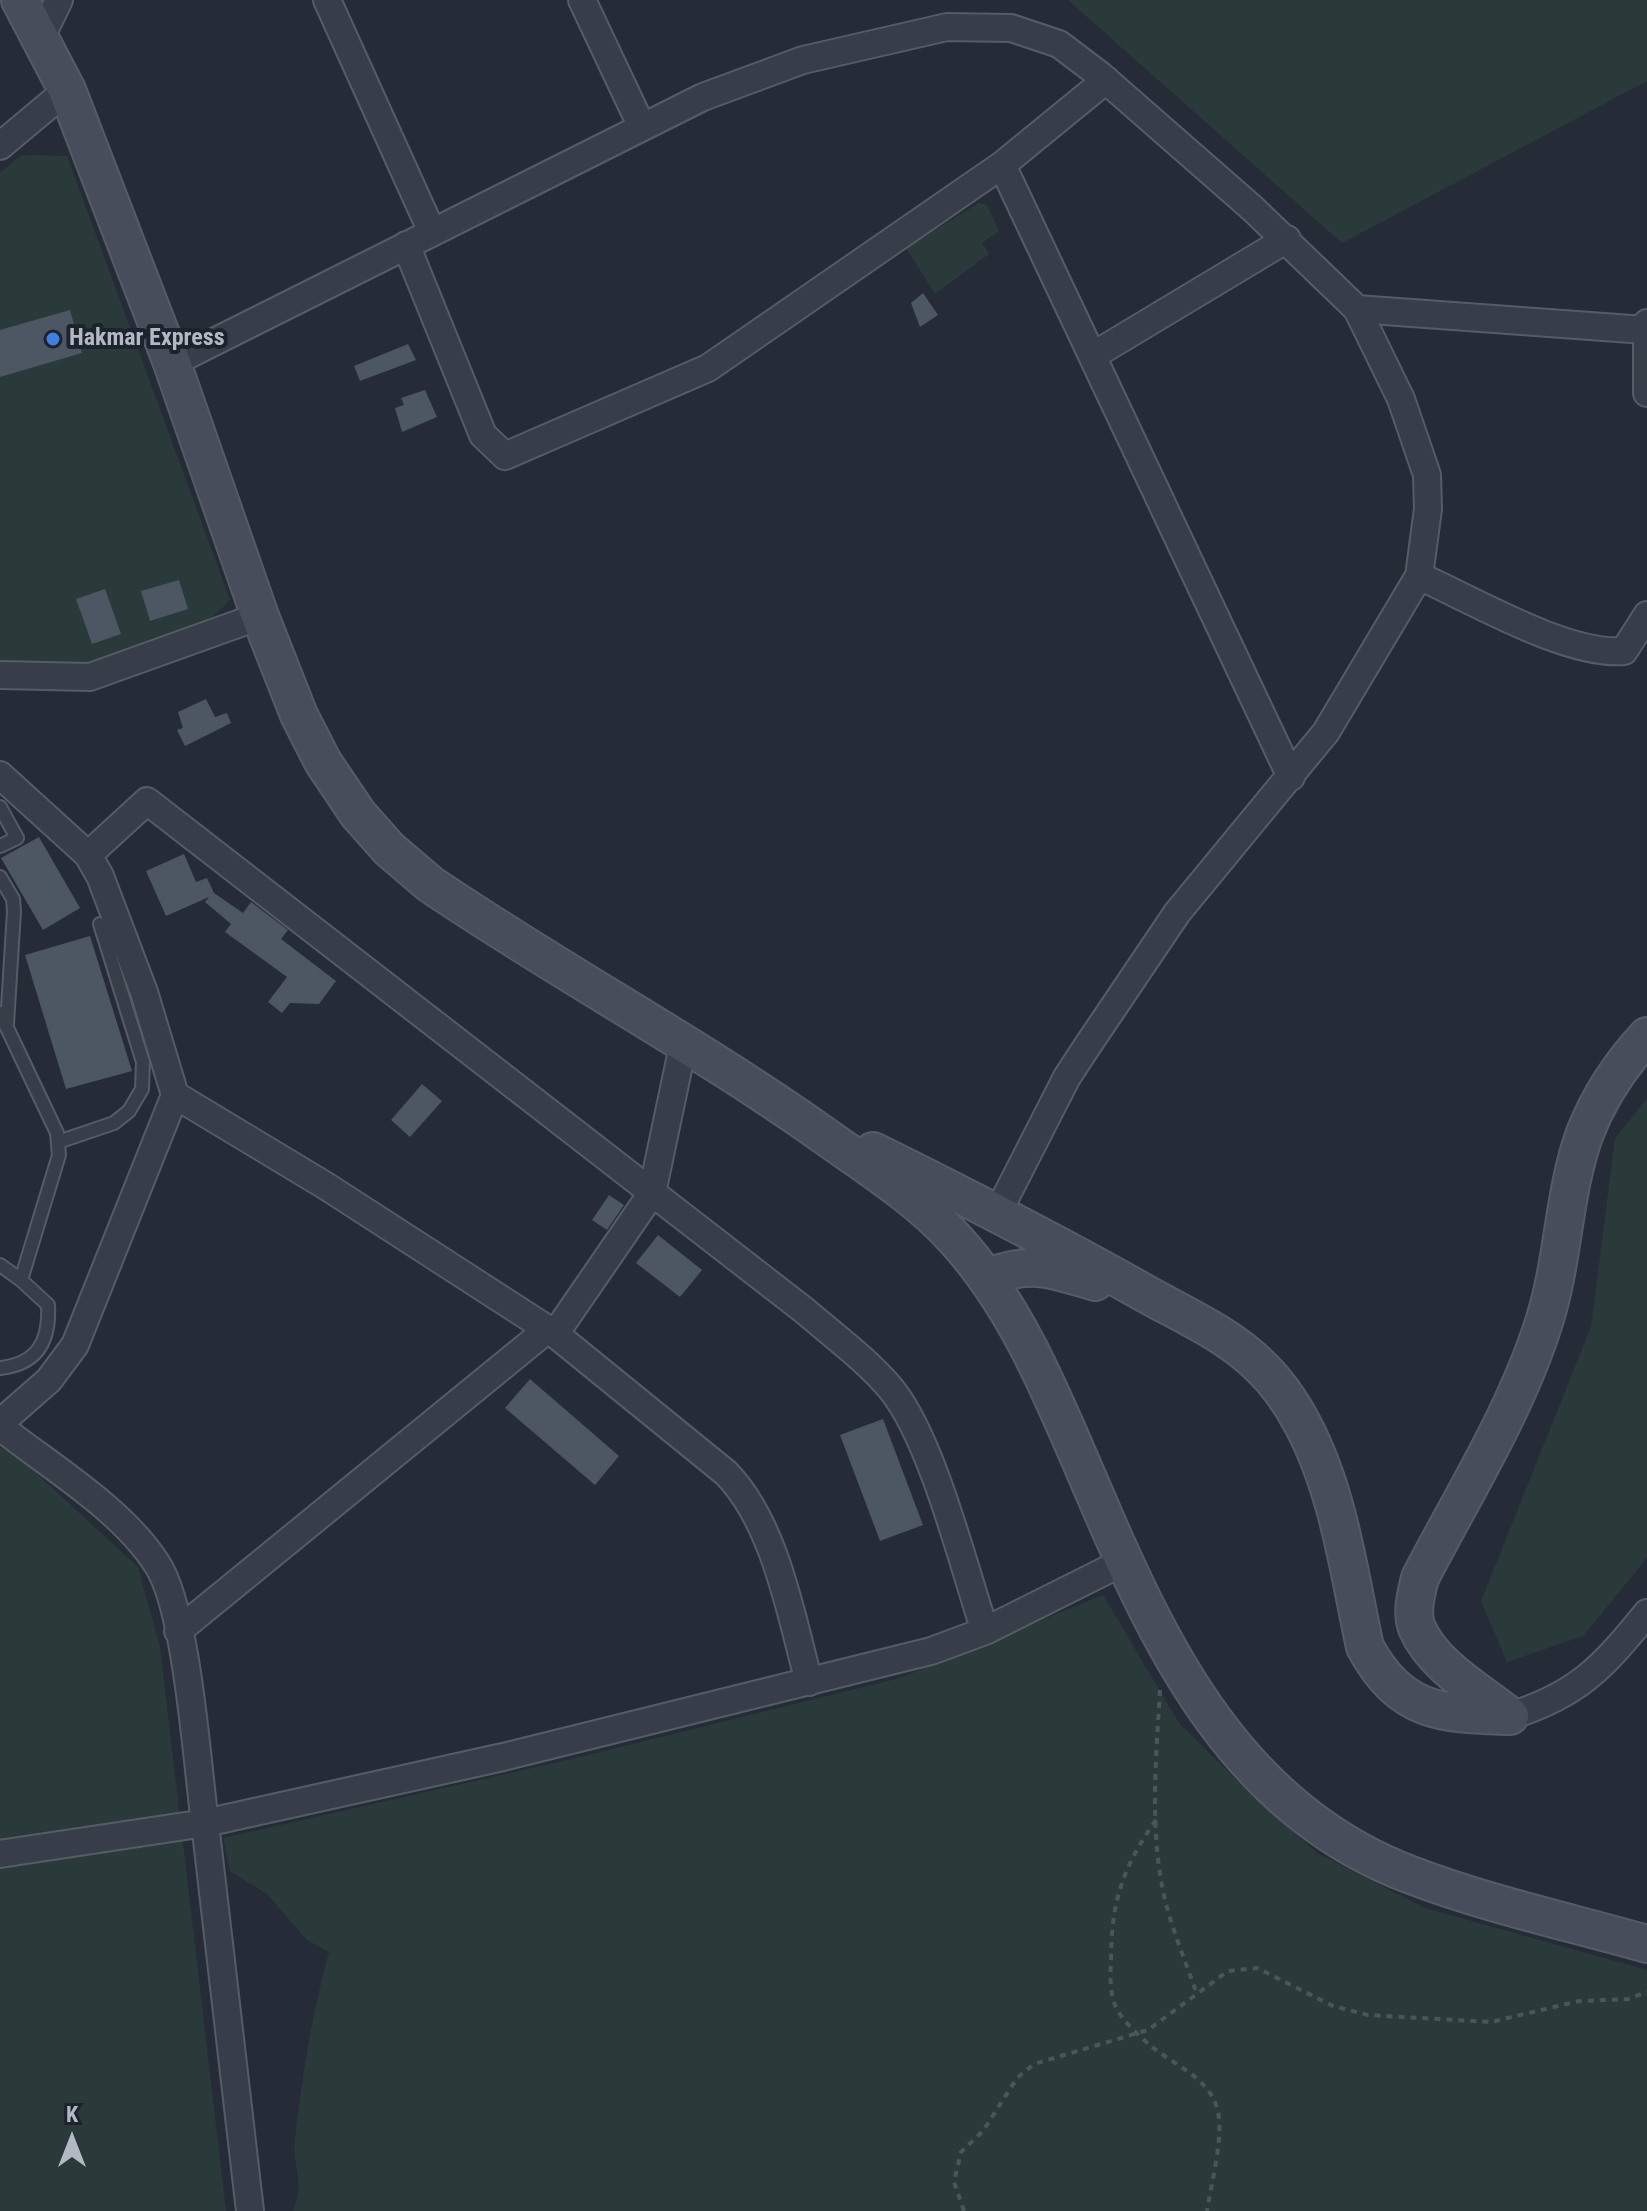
<!DOCTYPE html>
<html>
<head>
<meta charset="utf-8">
<style>
  body { margin:0 }
  #map { position:relative; width:1647px; height:2211px; overflow:hidden; background:#252c38; font-family:"Roboto Condensed",sans-serif }
  canvas { display:block }
  .north { position:absolute; left:32px; top:2099px; width:80px; height:80px; -webkit-text-stroke:6px #1d232d; paint-order:stroke; rotate:0deg; font-size:22px; font-weight:700; line-height:32px; text-align:center; color:#b3b9c4 }
  .north::after { content:''; display:block; margin:auto; width:28px; height:36px; background:#b3b9c4; clip-path:polygon(50% 0,100% 100%,50% 72%,0 100%) }
</style>
</head>
<body>
<div id="map">
<canvas width="1647" height="2211"></canvas>
<div class="north">K</div>
</div>
<script>
const ctx = document.querySelector('canvas').getContext('2d');
ctx.lineJoin = 'round';
function paint(path, color) {
  ctx.fillStyle = color;
  ctx.fill(path, 'evenodd');
}
function strokePath(path, color, width, dash) {
  ctx.strokeStyle = color;
  ctx.lineWidth = width;
  ctx.lineCap = dash ? 'butt' : 'round';
  ctx.setLineDash(dash || []);
  ctx.stroke(path);
}
function label(font, color, halo, rows, align = 'center') {
  ctx.font = font + ' "Roboto Condensed",sans-serif';
  ctx.lineWidth = 8;
  ctx.setLineDash([]);
  ctx.textBaseline = 'middle';
  ctx.strokeStyle = halo;
  ctx.fillStyle = color;
  for (const [text, x, y, turn = 0] of rows) {
    ctx.save();
    ctx.translate(x, y);
    ctx.rotate((+turn || 0) * Math.PI / 180);
    ctx.textAlign = isNaN(turn) ? turn : align;
    if (halo) ctx.strokeText(text, 0, 0);
    ctx.fillText(text, 0, 0);
    ctx.restore();
  }
}
const green = new Path2D(`
  M1068,0H1647V81L1342,243Z
  M21,155L67,156L230,600C197,639 131,659 80,665C55,668 26,664 0,663V173Z
  M979,203L987,205L999,231L982,243L989,254L935,294L906,248Z
  M1647,1098V1558L1583,1636L1507,1662L1481,1601L1591,1327L1615,1139Z
  M0,1447L23,1461L138,1567L160,1647L226,2211H0Z
  M1103,1595L1179,1723L1243,1787L1317,1853L1425,1908L1647,1970V2211H293C306,2182 292,2168 295,2139C302,2076 312,2014 329,1952L307,1940L267,1894L230,1871L223,1838L572,1759L900,1678Z`);
const building = new Path2D(`
  M923,293L938,315L920,327L911,303Z
  M70,310L82,353L0,377V330Z
  M408,344L416,360L360,381L354,366Z
  M425,390L437,417L402,432L395,408L404,405L401,398Z
  M179,580L188,609L150,621L141,591Z
  M105,589L121,634L92,644L76,599Z
  M206,699L215,717L227,713L231,723L185,746L177,730L183,728L178,712Z
  M39,837L80,908L43,930L1,858Z
  M184,854L196,882L207,878L214,893L243,913L251,902L288,930L281,939L336,981L319,1004L290,1003L282,1013L268,1002L287,977L225,932L231,924L205,902L209,897L166,916L146,871Z
  M90,936L132,1071L66,1089L25,955Z
  M422,1084L442,1101L410,1137L391,1120Z
  M609,1195L624,1205L607,1230L592,1220Z
  M658,1235L702,1270L680,1297L636,1263Z
  M530,1379L619,1456L595,1485L505,1408Z
  M883,1419L923,1525L880,1541L840,1435Z`);
const path = new Path2D(`
  M1160,1690C1156,1759 1149,1831 1165,1900C1173,1932 1186,1963 1197,1994
  M1156,1820C1122,1868 1111,1903 1111,1962C1110,1975 1110,1993 1115,2005C1121,2020 1139,2036 1151,2046C1174,2065 1208,2077 1217,2108C1225,2133 1211,2184 1207,2211
  M964,2211L954,2182L961,2152L983,2131L1017,2078L1034,2064L1148,2030L1228,1971L1257,1968L1333,2006L1368,2015L1491,2022L1579,2001L1628,1999L1647,1992`);
const lane = new Path2D(`
  M0,807L17,838L0,846
  M0,877L13,899L14,911L7,1024
  M0,1013L57,1133L59,1155L21,1280L0,1265
  M58,1142L114,1123L129,1111L142,1089L143,1062L100,924
  M0,1368C38,1364 50,1341 48,1305L21,1280`);
const street = new Path2D(`
  M327,0L432,232
  M582,0L641,125
  M40,39L59,0
  M0,146L67,90
  M1002,165L1291,777
  M406,245L483,435L505,456L708,368L1002,165L1106,80
  M1357,309L1645,330
  M1647,323V393
  M1094,355L1287,239
  M172,363L703,97L803,60L947,27L1011,28L1059,44L1100,75L1252,208L1357,309L1401,399L1427,475L1428,509L1419,576L1326,732L1177,913L1088,1045L1067,1077L998,1212
  M1419,576C1473,600 1567,656 1624,651L1647,615
  M0,675L90,677L260,616
  M0,775L88,855L100,876L144,992L175,1095L75,1345L49,1380L0,1423
  M88,855L147,801L805,1311C834,1336 868,1361 892,1390C933,1442 963,1565 985,1631
  M175,1095L326,1186L555,1334L726,1473C775,1523 791,1615 809,1682
  M555,1334L652,1193L684,1041
  M0,1427C50,1466 123,1510 157,1564C187,1609 197,1763 205,1823L503,1757L931,1651L985,1631L1123,1562
  M178,1631L548,1329
  M1510,1716C1578,1695 1603,1667 1647,1613
  M0,1854L205,1823L250,2211`);
const secondary = new Path2D(`
  M20,0L67,90L172,363L260,616L299,715L323,762L358,814L389,849L430,884C558,971 695,1044 822,1134C867,1166 918,1198 955,1239C1021,1311 1057,1408 1096,1497C1163,1654 1240,1811 1411,1875C1487,1904 1569,1922 1647,1944
  M873,1151C966,1197 1058,1244 1148,1295C1186,1316 1229,1335 1260,1366C1278,1383 1292,1404 1303,1425C1339,1493 1349,1573 1365,1647C1401,1713 1441,1714 1510,1716
  M988,1277C1031,1260 1053,1269 1095,1282
  M1510,1716C1479,1691 1433,1666 1417,1628C1411,1613 1416,1594 1420,1578C1463,1495 1516,1411 1544,1322C1564,1260 1563,1193 1585,1133C1599,1097 1621,1064 1647,1036`);
const markers = [
  [53,339,8,"#3f7fe0"]
];
const poiNames = [
  ["Hakmar Express",69,339]
];
paint(green, '#2a3a3b');
paint(building, '#4d5663');
strokePath(lane, '#565c66', 16);
strokePath(street, '#565c66', 30);
strokePath(secondary, '#565c66', 40);
strokePath(path, '#48575a', 4, [6, 6]);
strokePath(lane, '#383e49', 12);
strokePath(street, '#383e49', 26);
strokePath(secondary, '#474d5b', 36);
for (const [x, y, r, color] of markers) {
  const dot = new Path2D();
  dot.arc(x, y, r, 0, 2 * Math.PI);
  ctx.fillStyle = color;
  ctx.fill(dot);
  strokePath(dot, '#1d232d', 3);
}
label('bold 24px', '#b3b9c4', '#1d232d', poiNames, 'left');
</script>
</body>
</html>
